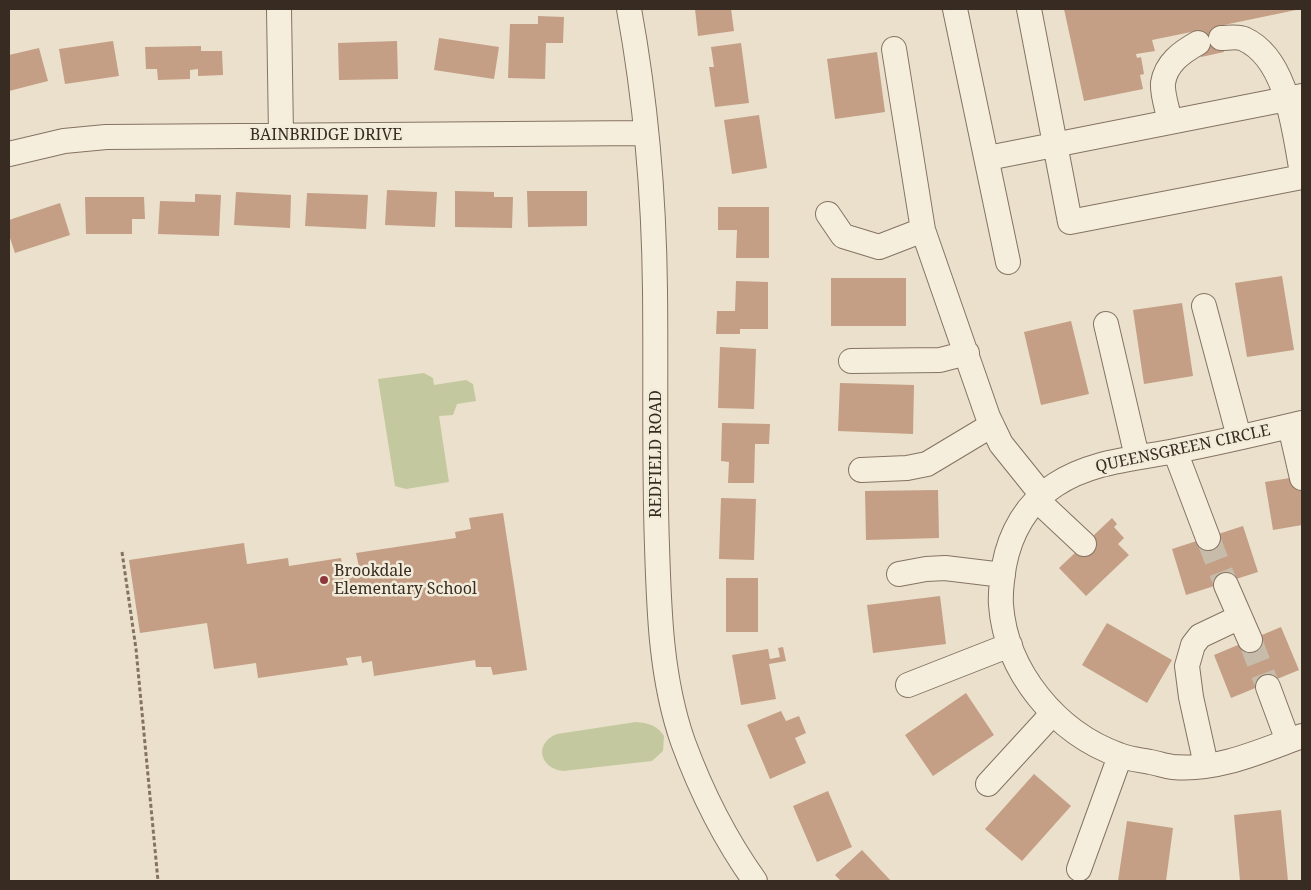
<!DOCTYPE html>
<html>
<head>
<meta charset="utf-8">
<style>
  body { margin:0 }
  #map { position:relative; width:1311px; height:890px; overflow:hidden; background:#eae0cb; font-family:"Noto Serif",serif }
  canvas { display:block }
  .frame { position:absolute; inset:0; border:10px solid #382c22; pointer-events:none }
</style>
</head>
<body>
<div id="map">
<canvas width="1311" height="890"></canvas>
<div class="frame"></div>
</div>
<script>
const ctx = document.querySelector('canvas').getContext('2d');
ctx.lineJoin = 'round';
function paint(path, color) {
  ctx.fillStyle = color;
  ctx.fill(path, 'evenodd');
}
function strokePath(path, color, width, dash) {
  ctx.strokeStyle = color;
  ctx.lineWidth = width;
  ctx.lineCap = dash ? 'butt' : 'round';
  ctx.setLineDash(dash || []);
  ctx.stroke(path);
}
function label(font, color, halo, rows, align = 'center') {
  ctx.font = font + ' "Noto Serif",serif';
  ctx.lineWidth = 5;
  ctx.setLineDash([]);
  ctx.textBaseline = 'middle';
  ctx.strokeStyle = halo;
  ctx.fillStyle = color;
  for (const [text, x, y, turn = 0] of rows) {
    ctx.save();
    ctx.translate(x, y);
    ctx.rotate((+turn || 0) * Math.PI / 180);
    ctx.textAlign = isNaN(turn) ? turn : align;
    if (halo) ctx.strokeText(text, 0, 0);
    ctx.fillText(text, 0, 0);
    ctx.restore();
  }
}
const green = new Path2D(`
  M424,373L433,378L434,385L466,380L473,384L476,401L457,404L453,415L439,416L449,482L406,489L395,486L378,379Z
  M636,722C648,723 657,725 664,736L663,751L652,761L563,771C539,768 534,743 557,734Z`);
const building = new Path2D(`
  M695,9H731L734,31L698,36Z
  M1064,9H1296V10L1219,26L1224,52L1201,57L1196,31L1152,40L1155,51L1136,54L1137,58L1141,57L1144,74L1140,75L1143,89L1084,101Z
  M538,16L564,17L563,43H546L545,79L508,78L510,24H538Z
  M439,38L499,47L494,79L434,70Z
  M113,41L119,76L65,84L59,49Z
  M397,41L398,79L339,80L338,43Z
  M741,43L749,103L715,107L709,67H714L711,47Z
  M201,46V51H222L223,75L198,76V69L190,70V79L158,80L157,69H146L145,47Z
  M39,48L48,81L9,91V55Z
  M877,52L885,112L835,119L827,59Z
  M759,115L767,168L732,174L724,120Z
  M387,190L437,192L435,227L385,225Z
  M455,191L494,192V197H513L512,228L455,227Z
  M527,191H587V226L528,227Z
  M236,192L291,195L290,228L234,225Z
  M307,193L368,195L366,229L305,226Z
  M195,194L221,195L219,236L158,234L160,201L195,202Z
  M85,197H144L145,219H132V234H86Z
  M60,203L70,235L15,253L9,235V220Z
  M718,207H769V258H736L737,230H718Z
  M1282,276L1294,350L1247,357L1235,283Z
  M831,278H906V326H831Z
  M736,281L768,282V329H740V334H716L717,311H735Z
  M1182,303L1193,376L1144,384L1133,310Z
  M1071,321L1089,394L1041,405L1024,332Z
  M720,347L756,349L754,409L718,408Z
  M840,383L914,385L913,434L838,431Z
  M722,423L770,424L769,444H755L754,483H728L729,462L721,461Z
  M1302,476V525L1273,530L1265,482Z
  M938,490L939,538L866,540L865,491Z
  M721,498L756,499L754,560L719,559Z
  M503,513L527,670L493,675L491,667H476L475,660L374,676L372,661L362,663L361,656L346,658L348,665L258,678L256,663L214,669L207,623L140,633L129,560L244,543L247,564L288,558L289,566L341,558L344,577L349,576L348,569L359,567L356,553L456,538L455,532L471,529L469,518Z
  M1112,518L1117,524L1114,527L1124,538L1118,544L1129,555L1086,596L1059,568Z
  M1243,526L1258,572L1186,595L1172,549Z
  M726,578H758V632H726Z
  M940,596L946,644L873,653L867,605Z
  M1107,623L1172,660L1147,703L1082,665Z
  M1281,627L1299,670L1231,698L1214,655Z
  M783,647L786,661L769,664L776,699L741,705L732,655L768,649L770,659L780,657L778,648Z
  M966,693L994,735L933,776L905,735Z
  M781,711L786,721L799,716L806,733L795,738L806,763L770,779L747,725Z
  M1034,774L1071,806L1022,861L985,829Z
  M828,791L852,847L817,862L793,806Z
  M1281,810L1288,881H1240L1234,815Z
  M1127,821L1173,828L1166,881H1118Z
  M862,850L891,881H841L835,875Z`);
const minorTunnel = new Path2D(`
  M1208,538L1226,585
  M1250,640L1268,687`);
const path = new Path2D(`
  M122,552L136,649L158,881`);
const minor = new Path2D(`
  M279,9L281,135
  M629,9C646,102 654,196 655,290C656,376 654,461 657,546C659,612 661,679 683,742C701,791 725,839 755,881
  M955,9L1008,262
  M1029,9L1070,222L1302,177
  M1221,38C1228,38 1238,36 1244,39C1288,59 1294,131 1302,173
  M894,49L923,230L988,417L1001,444L1042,495
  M1170,122C1168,110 1162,95 1163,83C1166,63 1182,52 1198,43
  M9,154L64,141L106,137L646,133
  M988,158L1302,96
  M828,214L843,236L879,247L923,230
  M1204,306L1239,437
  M1106,324L1137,457
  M851,361L940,360L967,353
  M1302,423C1260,433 1218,443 1175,451C1134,459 1091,461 1055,485C1027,503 1010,533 1004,566C1002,579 1000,592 1001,605C1006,672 1057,733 1119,755C1129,759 1140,760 1150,762C1157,763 1165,766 1173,767C1218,771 1261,751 1302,736
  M1290,426L1302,478
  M1175,451L1208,538
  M861,470L907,468L927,464L992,425
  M1037,500L1084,544
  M899,574L926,569L945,568L1003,575
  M1226,585L1250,640
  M908,685L1010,645
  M1268,687L1288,741
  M1206,765L1191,697L1187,666L1193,645L1200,636L1240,617
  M988,784L1053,713
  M1079,869L1120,756`);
const markers = [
  [324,580,5,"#8e373a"]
];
const streetNames = [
  ["BAINBRIDGE DRIVE",326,135],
  ["QUEENSGREEN CIRCLE",1183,449,-12],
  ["REDFIELD ROAD",656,454,-90]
];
const poiNames = [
  ["Brookdale",334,571],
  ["Elementary School",334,589]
];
paint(green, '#c4c89f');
paint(building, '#c49e85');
strokePath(minorTunnel, '#c6bca9', 24, [24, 12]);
strokePath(minor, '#857361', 26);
strokePath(path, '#857361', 3, [4, 2.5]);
strokePath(minor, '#f6eedd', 24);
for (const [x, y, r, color] of markers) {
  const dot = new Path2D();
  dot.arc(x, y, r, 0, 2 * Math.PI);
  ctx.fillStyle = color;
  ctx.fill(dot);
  strokePath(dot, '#f3ebda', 2);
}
label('16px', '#382c22', '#f3ebda', streetNames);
label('16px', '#382c22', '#f3ebda', poiNames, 'left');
</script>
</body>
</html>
